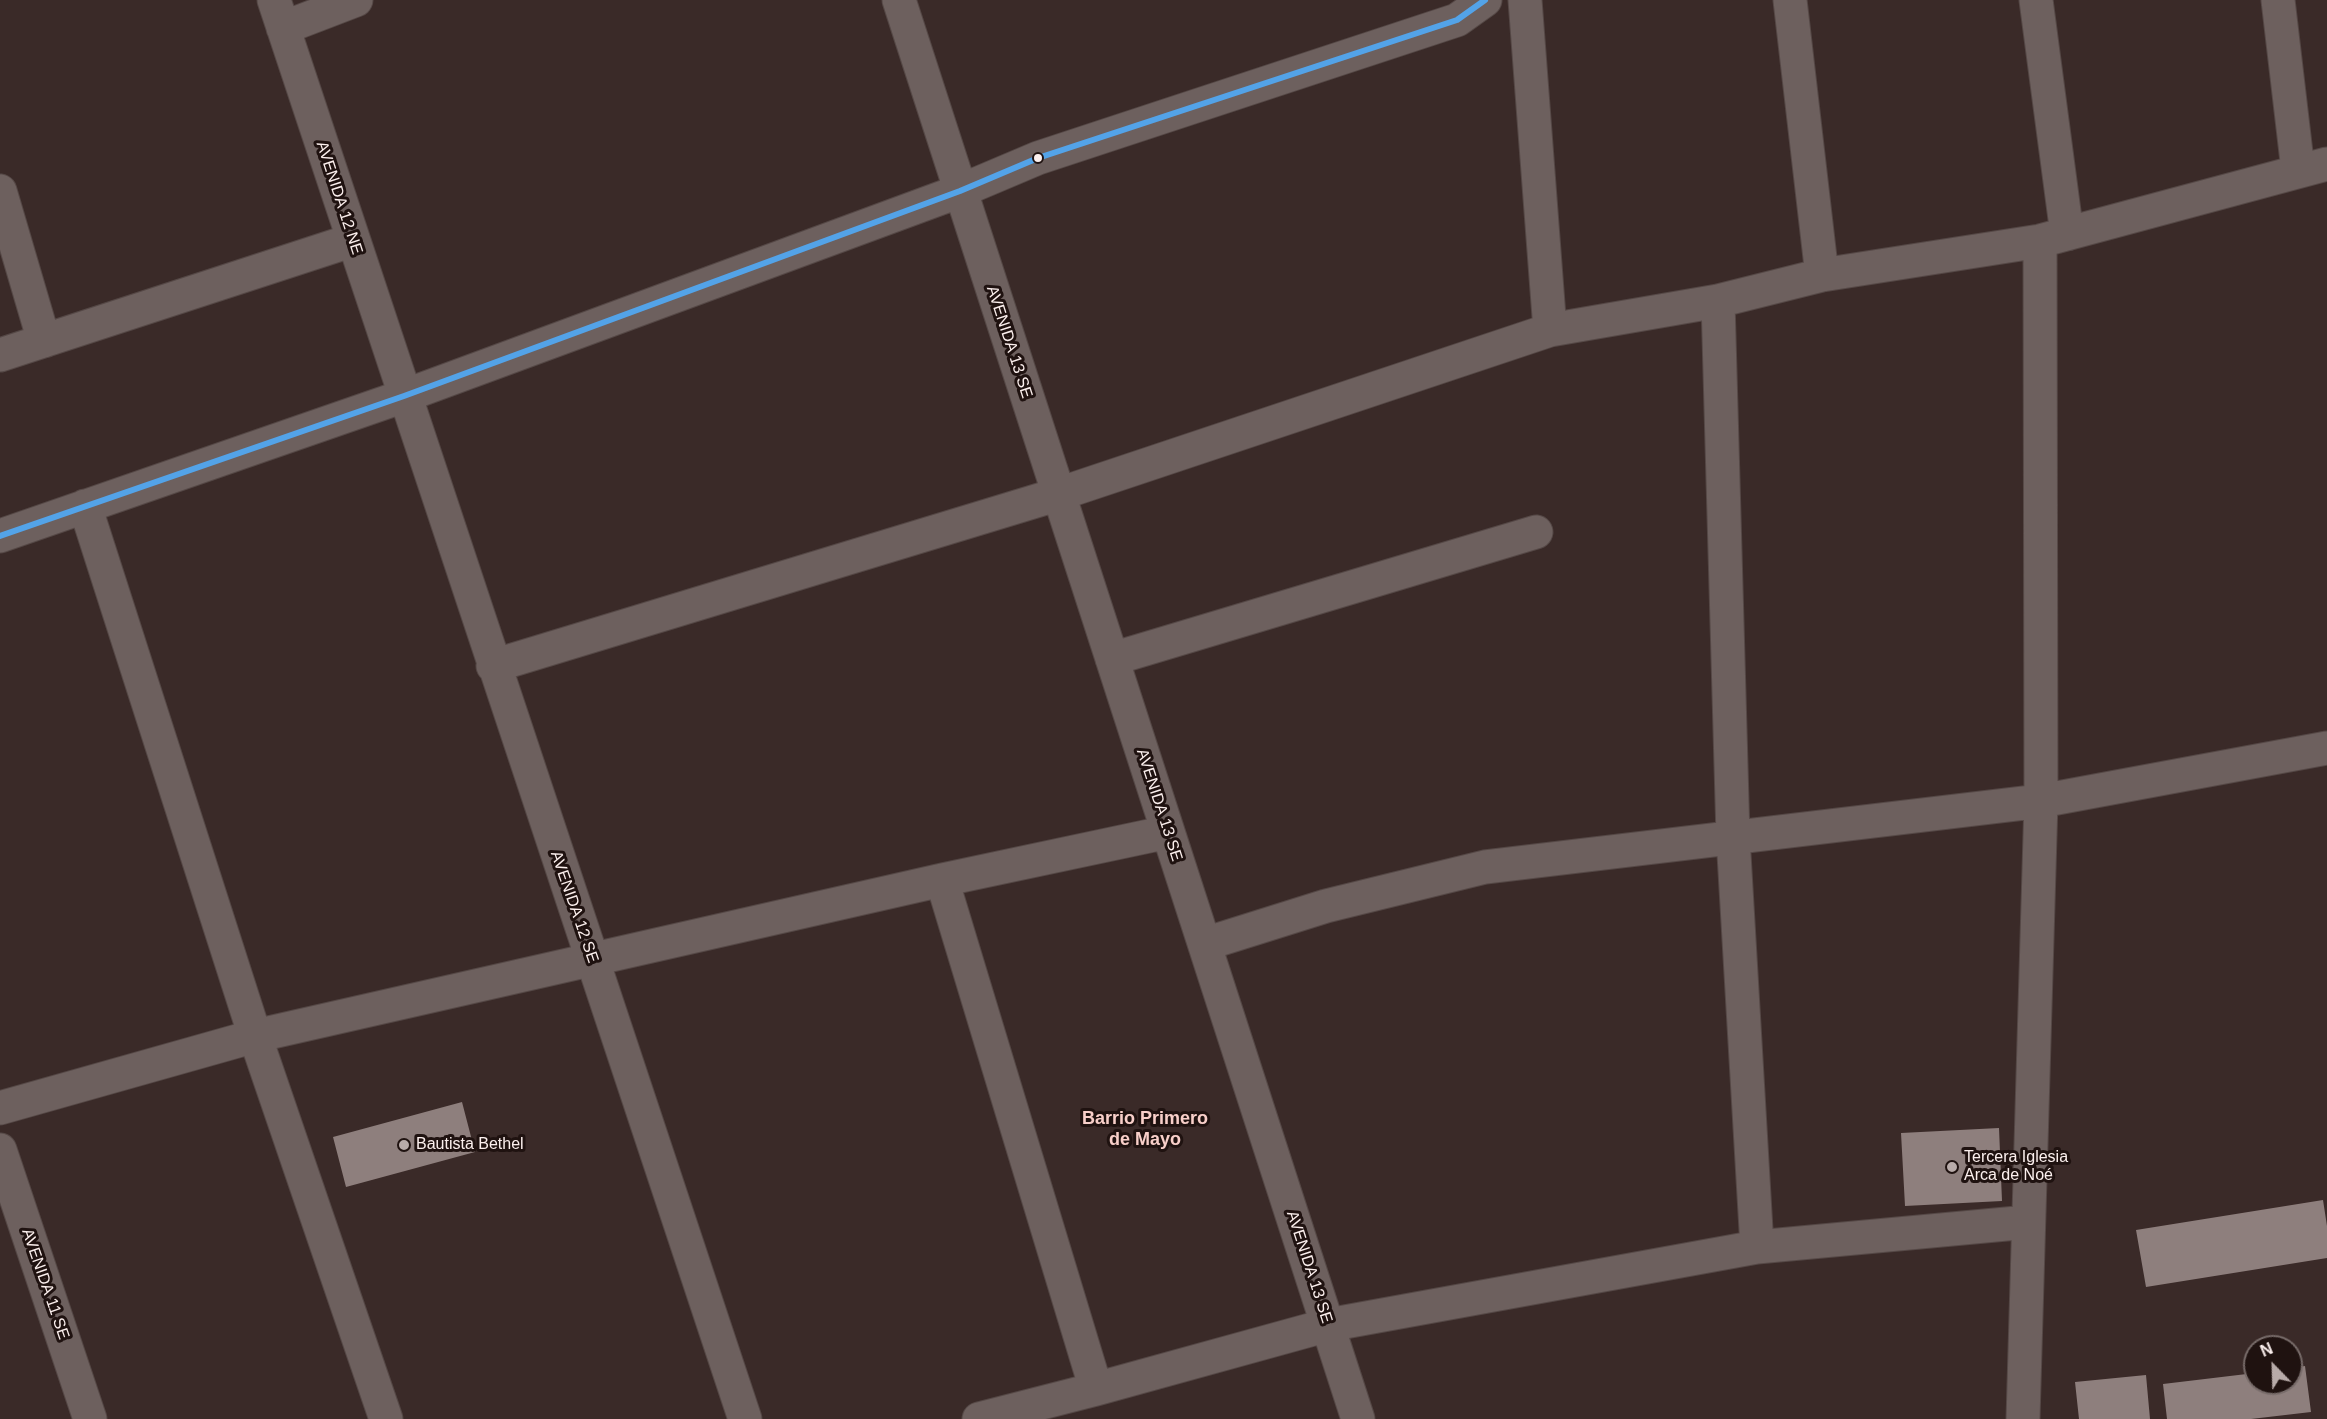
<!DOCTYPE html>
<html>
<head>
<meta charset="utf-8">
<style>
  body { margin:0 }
  #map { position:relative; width:2327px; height:1419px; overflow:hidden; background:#3a2a28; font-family:Arial,sans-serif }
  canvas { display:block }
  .north { position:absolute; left:2243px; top:1335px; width:60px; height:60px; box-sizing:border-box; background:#1f1210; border:2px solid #776b69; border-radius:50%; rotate:337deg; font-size:16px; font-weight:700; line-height:24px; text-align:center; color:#fcf0ee }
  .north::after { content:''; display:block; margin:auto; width:21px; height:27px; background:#b8aba9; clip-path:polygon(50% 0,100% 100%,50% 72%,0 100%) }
</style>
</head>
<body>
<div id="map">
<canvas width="2327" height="1419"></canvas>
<div class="north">N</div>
</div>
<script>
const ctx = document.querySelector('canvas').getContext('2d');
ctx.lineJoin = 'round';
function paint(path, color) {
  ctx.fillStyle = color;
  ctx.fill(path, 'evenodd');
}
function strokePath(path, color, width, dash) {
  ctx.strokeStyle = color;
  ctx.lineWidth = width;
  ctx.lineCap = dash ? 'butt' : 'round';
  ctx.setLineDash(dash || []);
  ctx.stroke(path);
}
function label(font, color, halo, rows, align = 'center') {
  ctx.font = font + ' Arial,sans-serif';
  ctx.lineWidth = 6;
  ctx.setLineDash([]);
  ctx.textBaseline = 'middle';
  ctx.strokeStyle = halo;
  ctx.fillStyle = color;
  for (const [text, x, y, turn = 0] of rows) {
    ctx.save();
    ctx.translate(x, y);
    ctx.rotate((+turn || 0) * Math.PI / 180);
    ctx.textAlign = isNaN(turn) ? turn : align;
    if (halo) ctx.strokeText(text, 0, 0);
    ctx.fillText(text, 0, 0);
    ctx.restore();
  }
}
const building = new Path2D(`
  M462,1102L475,1152L346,1187L333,1137Z
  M1999,1128L2002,1201L1905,1206L1901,1133Z
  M2323,1200L2327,1226V1258L2146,1287L2136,1230Z
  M2305,1366L2311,1412L2251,1419H2167L2163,1384L2255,1373V1383H2291V1368Z
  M2146,1375L2150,1419H2079L2075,1382Z`);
const minor = new Path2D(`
  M274,0L745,1419
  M899,0L1358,1419
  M1525,0L1550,330
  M1790,0L1822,275
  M2036,0L2067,234
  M2278,0L2298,170
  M283,28L356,0
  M0,191L44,341
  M1718,301L1733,837L1757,1247
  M0,355L353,240
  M85,506L255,1036L386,1419
  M0,536L404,396L960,191L1038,158L1457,20L1485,0
  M1112,659L1536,532
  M493,666L1059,494L1550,330L1718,301L1822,275L2040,241L2327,164
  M942,880L1096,1389
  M1205,944L1326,906L1485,867L2041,801L2327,748
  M0,1108L255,1036L942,880L1168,832
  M0,1150L90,1419
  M979,1419L1096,1389L1328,1325L1757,1247L2028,1222
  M2023,1419L2041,801L2040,241`);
const bus1 = new Path2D(`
  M0,536L404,396L960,191L1038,158L1457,20L1485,0`);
const markers = [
  [1038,158,5,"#fcf0ee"],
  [404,1145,6,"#b8aba9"],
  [1952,1167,6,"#b8aba9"]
];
const streetNames = [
  ["AVENIDA 12 NE",339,198,72],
  ["AVENIDA 13 SE",1009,342,72],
  ["AVENIDA 13 SE",1159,805,72],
  ["AVENIDA 12 SE",574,907,71],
  ["AVENIDA 13 SE",1309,1267,72],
  ["AVENIDA 11 SE",45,1284,71]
];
const poiNames = [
  ["Bautista Bethel",416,1145],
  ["Tercera Iglesia",1964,1158],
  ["Arca de Noé",1964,1176]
];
const neighbourhoodNames = [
  ["Barrio Primero",1145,1119],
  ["de Mayo",1145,1140]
];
paint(building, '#8e7f7d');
strokePath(minor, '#554846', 35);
strokePath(minor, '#6d605e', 33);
strokePath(bus1, '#53a3e8', 6);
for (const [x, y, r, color] of markers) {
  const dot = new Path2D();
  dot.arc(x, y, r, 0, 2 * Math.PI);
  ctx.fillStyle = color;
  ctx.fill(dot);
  strokePath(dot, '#1f1210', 2);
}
label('16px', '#fcf0ee', '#1f1210', streetNames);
label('16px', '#fcf0ee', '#1f1210', poiNames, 'left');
label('bold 18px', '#f8cfc9', '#1f1210', neighbourhoodNames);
</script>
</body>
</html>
